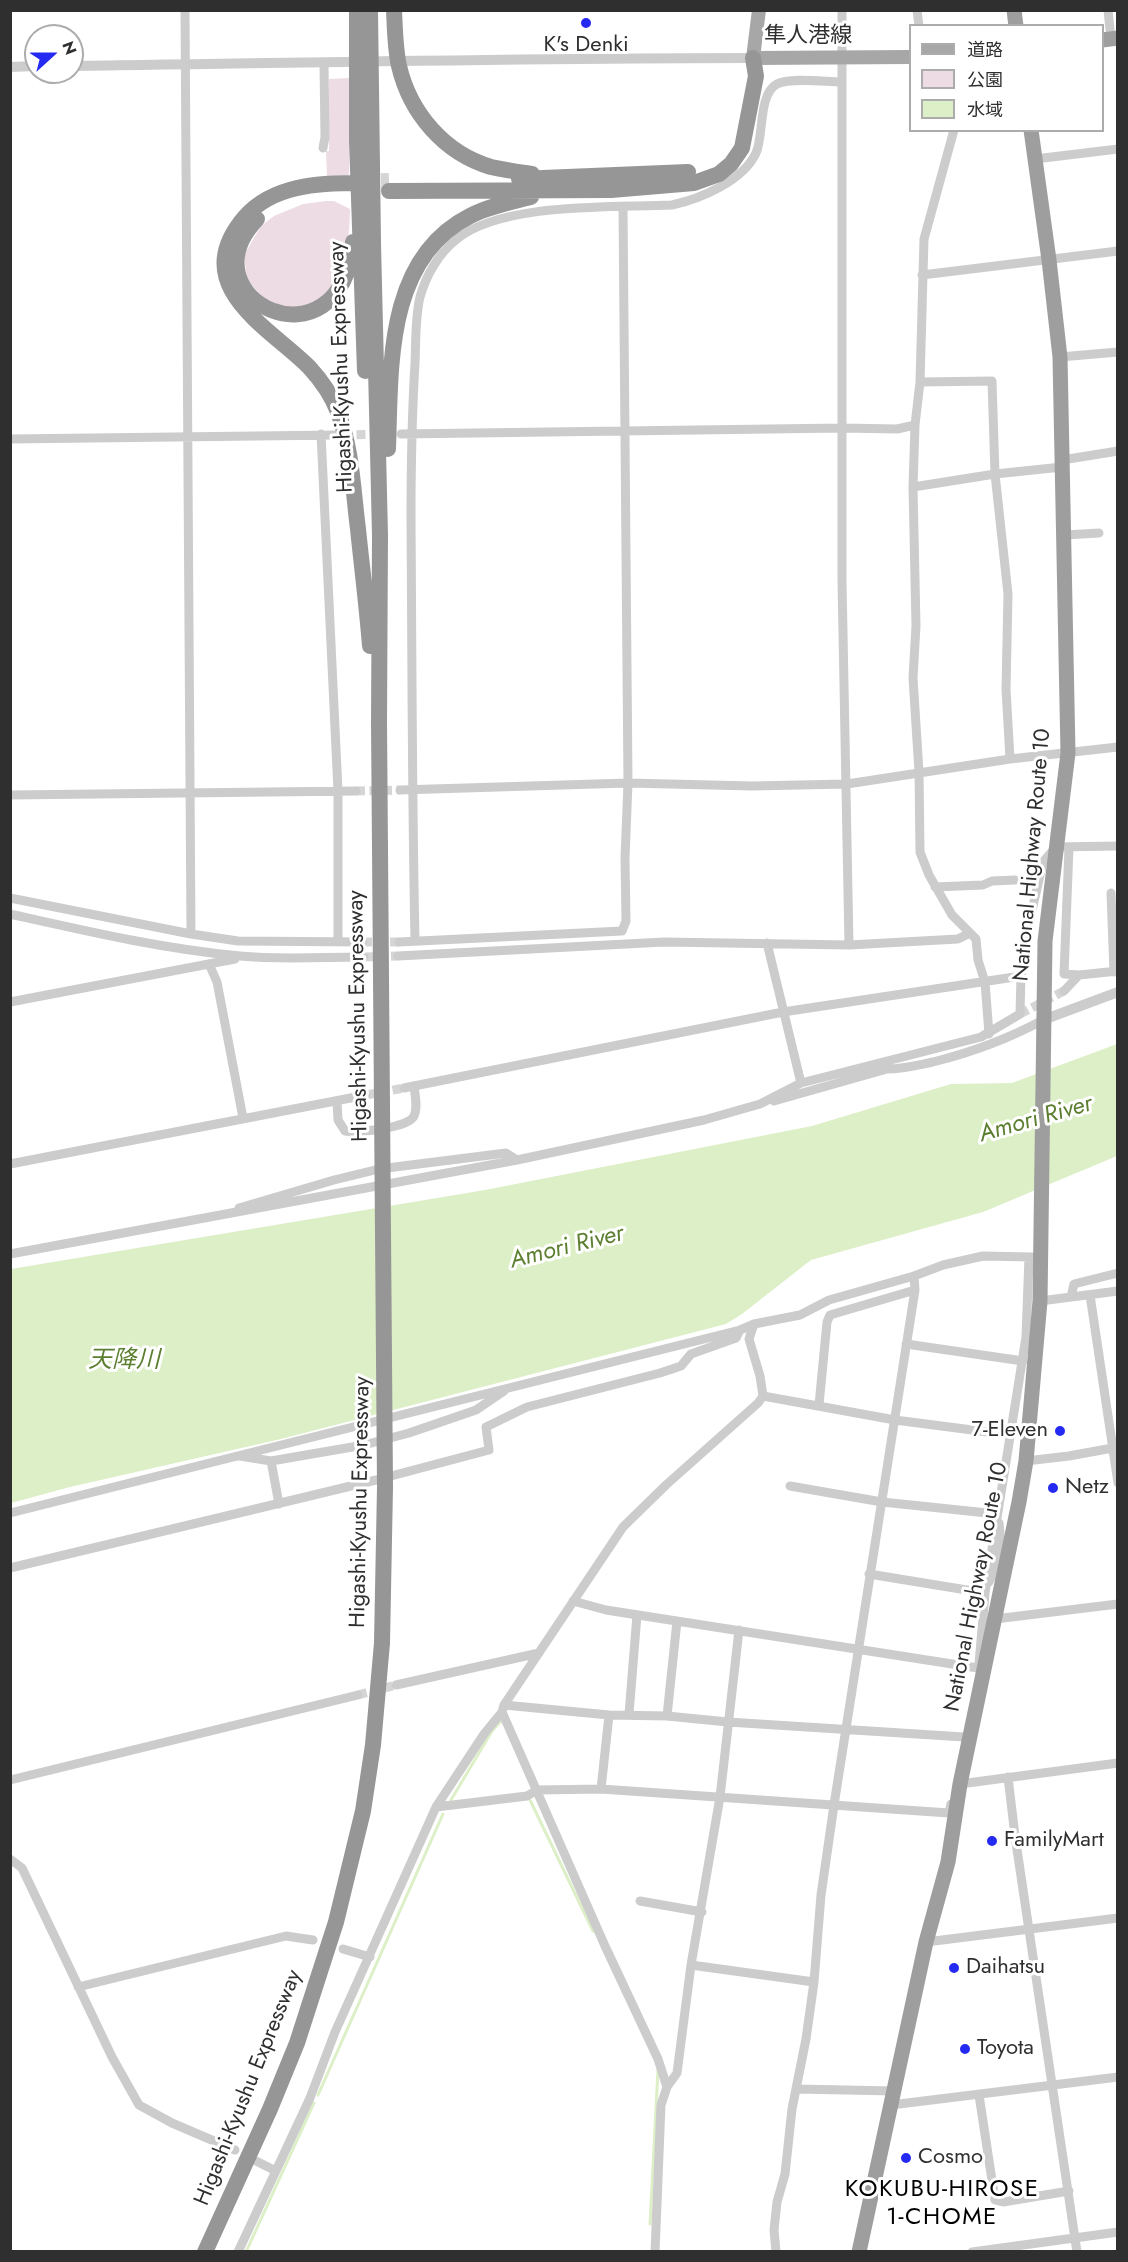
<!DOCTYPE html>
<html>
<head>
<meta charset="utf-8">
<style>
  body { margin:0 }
  #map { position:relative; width:1128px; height:2262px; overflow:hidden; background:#fff; font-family:Jost,"Noto Sans JP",sans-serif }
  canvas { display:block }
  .frame { position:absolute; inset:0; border:12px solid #2f2f2f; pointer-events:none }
  .legend { position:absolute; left:909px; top:24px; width:195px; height:108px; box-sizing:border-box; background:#fff; border:2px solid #acacac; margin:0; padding:8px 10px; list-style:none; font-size:18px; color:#2f2f2f }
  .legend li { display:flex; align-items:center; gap:12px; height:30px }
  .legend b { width:30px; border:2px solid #acacac }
  .north { position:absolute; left:24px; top:24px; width:60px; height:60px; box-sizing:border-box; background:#fff; border:2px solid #acacac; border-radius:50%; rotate:69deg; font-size:16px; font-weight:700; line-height:24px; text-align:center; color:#2f2f2f }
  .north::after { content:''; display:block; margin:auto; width:21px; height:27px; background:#252af3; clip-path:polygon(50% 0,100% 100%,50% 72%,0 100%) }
</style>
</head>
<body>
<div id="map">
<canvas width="1128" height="2262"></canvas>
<div class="frame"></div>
<ul class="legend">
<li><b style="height:8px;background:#a7a7a7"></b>道路</li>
<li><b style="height:16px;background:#eedce5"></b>公園</li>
<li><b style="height:16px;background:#ddefc7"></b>水域</li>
</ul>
<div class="north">N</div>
</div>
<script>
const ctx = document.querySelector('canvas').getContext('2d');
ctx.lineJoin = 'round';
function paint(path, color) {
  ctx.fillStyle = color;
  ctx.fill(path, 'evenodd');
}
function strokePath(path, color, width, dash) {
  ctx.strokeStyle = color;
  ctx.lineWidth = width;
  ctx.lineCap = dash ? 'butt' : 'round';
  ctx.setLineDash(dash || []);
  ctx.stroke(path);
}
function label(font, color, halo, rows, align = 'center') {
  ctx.font = font + ' Jost,"Noto Sans JP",sans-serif';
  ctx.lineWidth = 6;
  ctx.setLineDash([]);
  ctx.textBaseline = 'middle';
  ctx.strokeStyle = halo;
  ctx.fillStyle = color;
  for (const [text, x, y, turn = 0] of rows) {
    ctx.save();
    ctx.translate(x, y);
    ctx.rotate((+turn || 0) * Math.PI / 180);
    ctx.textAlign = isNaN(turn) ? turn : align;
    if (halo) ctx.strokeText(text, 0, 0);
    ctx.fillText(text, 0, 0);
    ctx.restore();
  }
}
const green = new Path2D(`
  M350,78L349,175L327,176L326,151H329V79Z
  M326,201H334L350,209C350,242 342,299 302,307C293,309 279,305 269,304L247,280L244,255L261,226L274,216L303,204Z`);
const water = new Path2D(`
  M1117,1044V1156L983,1212L811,1260L742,1314L726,1324L281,1439L70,1487L11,1503V1269L485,1190L812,1126L951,1084L1012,1083Z`);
const stream = new Path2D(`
  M451,1800L492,1731L502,1720L503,1722
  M530,1800L593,1931
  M318,2095L443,1814
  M650,2224L658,2070
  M246,2252L314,2103`);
const minorTunnel = new Path2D(`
  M343,435L380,434
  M356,791L400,790
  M363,942H399
  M364,957L398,956
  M1020,1014L1064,991
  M366,1095L404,1088
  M358,1695L396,1685`);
const motorwayTunnel = new Path2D(`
  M357,182L389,181`);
const minor = new Path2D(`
  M185,10L191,934
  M842,10V581L849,945
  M917,10L919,26
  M1108,10L1111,39
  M954,130L924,239L920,382L915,425L913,487L916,626L913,678L919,772L920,852L929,875L952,915L976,939L978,960L985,982L989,1034
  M323,148L325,137L324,64
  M1035,159L1118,149
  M922,275L1118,251
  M1060,357L1118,352
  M920,382L992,381L995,474L1008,594L1006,689L1010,759
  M321,434L338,791V942
  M401,434L843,428L897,429L915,425
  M10,439L338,435
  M1062,460L1118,451
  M913,487L995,474L1062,467
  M1065,535L1099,533
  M400,790L628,783L752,786L847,784L1010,759L1118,747
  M10,795L356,791
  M1069,848L1064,974L1079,975
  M935,887L983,885L992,881L1015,880
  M1111,893L1114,972
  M10,898L191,934L238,941L363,942
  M10,914C86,931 163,949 240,956C280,960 323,957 364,957
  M415,940C412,799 412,658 411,517C411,466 412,414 415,363C416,341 415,318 420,297C426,275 439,253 457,239C503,202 613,208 672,205C700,199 743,181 756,153C764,136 758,94 777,84C790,77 826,82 841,82
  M399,942L622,931L626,921L625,858L628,783L623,207
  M767,943L801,1083
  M398,956L664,942L849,945L958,939L970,933
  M209,964L217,982L243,1118
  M1064,991L1079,975L1118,971
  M10,1002L235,959
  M404,1088L783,1012L1021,976
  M337,1101L338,1120L345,1131C357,1133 409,1128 414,1116C418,1108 415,1095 414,1086
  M774,1101L887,1069C903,1069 918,1065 933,1062C973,1052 1008,1039 1043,1020
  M10,1164L366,1095
  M239,1208L334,1180L379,1169L506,1153L517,1160
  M10,1254L517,1160L704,1120L760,1104L801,1083L981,1037L1020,1014L1021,976L1031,915L1043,862L1056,847L1118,846
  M1090,1295L1118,1483
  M1071,1297L1074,1284L1118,1273
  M1040,1301L1118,1291
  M906,1344L1023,1361
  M763,1396L895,1420L1011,1435
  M819,1405L827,1322L830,1315L915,1290
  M240,1456L271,1461L364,1445L409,1433L476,1410L504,1391
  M271,1461L279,1504
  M1026,1461L1069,1456L1118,1447
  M790,1486L882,1502L997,1514
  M10,1513L740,1330L754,1324L800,1315L829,1300L914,1276L943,1265L983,1256L1032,1257
  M10,1568L376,1480L489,1450L486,1427L527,1407L660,1373L681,1366L691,1354L736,1338L740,1330
  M869,1574L985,1593
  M989,1582C999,1563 1002,1545 999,1523
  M573,1601L606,1610L978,1668
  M995,1619L1118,1604
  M979,1664L985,1593L1026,1337L1029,1257
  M396,1685L539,1653
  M504,1705L609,1715L667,1716L728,1722L964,1737
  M502,1712L605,1946L658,2059L667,2087
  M629,1714L637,1615
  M667,1716L677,1621
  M1008,1777L1015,1836L1077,2252
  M10,1780L358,1695
  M960,1784L1118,1763
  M601,1789L609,1715
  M436,1807L527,1796L537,1790L601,1789L949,1813L951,1804
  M10,1859L22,1868L112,2057L139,2105L172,2123L235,2150
  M640,1901L702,1912
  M926,1942L1118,1918
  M343,1949L370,1957
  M691,1965L814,1982
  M78,1987L286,1936L313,1940
  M797,2089L894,2091
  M979,2095L995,2200L1003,2202L1069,2191
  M891,2105L1118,2077
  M256,2161L276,2171
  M238,2252L310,2098L335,2032L436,1807L484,1734L502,1712L504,1705L623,1527L666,1485L758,1403L763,1396L760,1376L749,1339L754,1324
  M655,2252L661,2105L667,2087L677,2073L691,1965L720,1797L739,1630
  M776,2252L774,2230L777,2202L785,2174L792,2109L806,2039L814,1982L821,1895L834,1805L915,1290L914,1276
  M972,2252L1118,2232`);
const tertiary = new Path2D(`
  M72,66C299,63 526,58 753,58
  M10,67L36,66
  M1043,1020L1118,992`);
const primary = new Path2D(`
  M759,10L753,58L910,57`);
const trunk = new Path2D(`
  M1014,10L1016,26
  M1102,40L1118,38
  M859,2252L926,1942L948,1862L960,1784L1019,1502L1026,1461L1040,1301L1045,941L1068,753L1060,357L1049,260L1031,130`);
const motorway = new Path2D(`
  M357,10V141L365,371
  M394,10C395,29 395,48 399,66C410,113 444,153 491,167C505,170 519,172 532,174
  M519,179L688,172
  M351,183C311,183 265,188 240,223C191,288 270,328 309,367C321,380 332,396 338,412C352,449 353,490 358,529C362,568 367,607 370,646
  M389,191L611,190L694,183L719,174L731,164L742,148L756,76L753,58
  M257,219C181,299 341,375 353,242
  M388,449C391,367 385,259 470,216C489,206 511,202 531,197
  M205,2252L270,2109L297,2043L336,1922L363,1811L373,1745L382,1643L385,1487L379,722L380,535L373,243L370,10`);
const markers = [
  [586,23,6,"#252af3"],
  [1060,1431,6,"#252af3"],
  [1053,1488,6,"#252af3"],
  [992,1841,6,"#252af3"],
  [954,1968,6,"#252af3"],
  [965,2049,6,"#252af3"],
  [906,2158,6,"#252af3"]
];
const streetNames = [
  ["隼人港線",808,37],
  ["Higashi-Kyushu Expressway",342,367,-92],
  ["National Highway Route 10",1033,855,-85],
  ["Higashi-Kyushu Expressway",359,1016,-91],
  ["Higashi-Kyushu Expressway",361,1502,-89],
  ["National Highway Route 10",977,1587,-79],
  ["Higashi-Kyushu Expressway",249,2088,-68]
];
const poiNames = [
  ["K's Denki",586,46,"center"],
  ["7-Eleven",1048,1431,"right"],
  ["Netz",1065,1488],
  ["FamilyMart",1004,1841],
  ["Daihatsu",966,1968],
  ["Toyota",977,2049],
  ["Cosmo",918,2158]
];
const waterNames = [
  ["Amori River",1036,1120,-16],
  ["Amori River",567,1248,-14],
  ["天降川",124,1361]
];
const neighbourhoodNames = [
  ["KOKUBU-HIROSE",942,2190],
  ["1-CHOME",942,2218]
];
paint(green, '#eedce5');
paint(water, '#ddefc7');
strokePath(stream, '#ddefc7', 3);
strokePath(minorTunnel, '#d5d5d5', 9, [9, 4.5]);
strokePath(motorwayTunnel, '#d5d5d5', 16, [16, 8]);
strokePath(minor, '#ccc', 9);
strokePath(tertiary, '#ccc', 10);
strokePath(primary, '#a7a7a7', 14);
strokePath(trunk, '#9e9e9e', 15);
strokePath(motorway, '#969696', 16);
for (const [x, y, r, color] of markers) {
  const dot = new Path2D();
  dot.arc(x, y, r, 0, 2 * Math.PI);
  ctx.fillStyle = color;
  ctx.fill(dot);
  strokePath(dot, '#fff', 2);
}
label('22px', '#2f2f2f', '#fff', streetNames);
label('22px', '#2f2f2f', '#fff', poiNames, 'left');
label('italic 24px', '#5b7e2f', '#fff', waterNames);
ctx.letterSpacing = '1.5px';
label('24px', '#000', '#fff', neighbourhoodNames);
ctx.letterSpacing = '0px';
</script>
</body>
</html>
